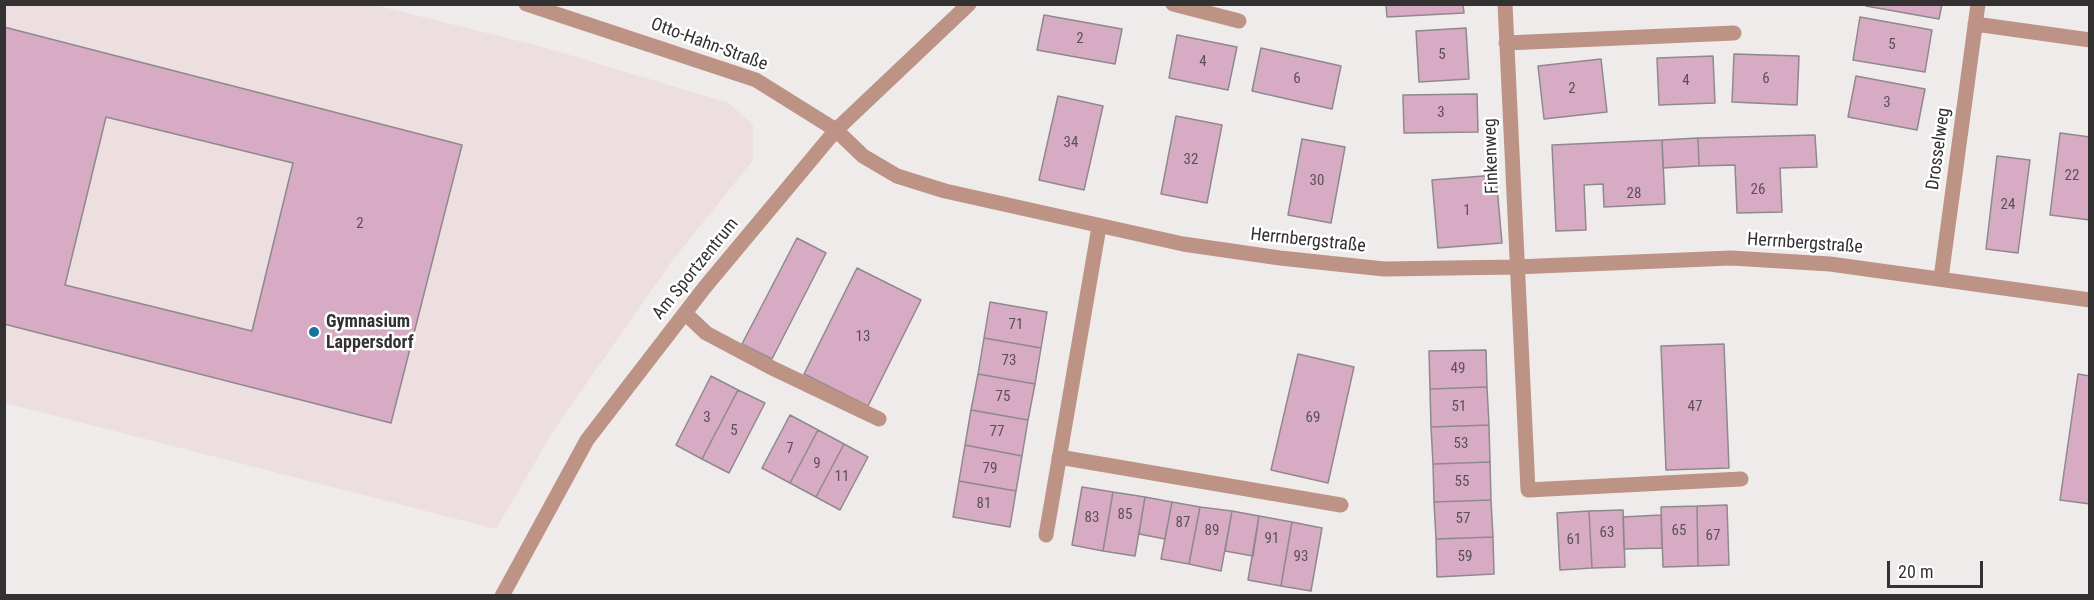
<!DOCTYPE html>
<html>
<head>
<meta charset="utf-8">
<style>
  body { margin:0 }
  #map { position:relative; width:2094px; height:600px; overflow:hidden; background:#f0ebeb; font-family:"Roboto Condensed",sans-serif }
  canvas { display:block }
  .frame { position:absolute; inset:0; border:6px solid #333131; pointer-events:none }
  .scale { position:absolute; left:1887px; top:561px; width:96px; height:27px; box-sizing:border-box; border:3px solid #333131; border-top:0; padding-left:8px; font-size:18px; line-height:21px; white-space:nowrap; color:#333131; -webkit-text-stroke:4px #fff; paint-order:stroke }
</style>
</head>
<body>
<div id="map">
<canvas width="2094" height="600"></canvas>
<div class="frame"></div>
<div class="scale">20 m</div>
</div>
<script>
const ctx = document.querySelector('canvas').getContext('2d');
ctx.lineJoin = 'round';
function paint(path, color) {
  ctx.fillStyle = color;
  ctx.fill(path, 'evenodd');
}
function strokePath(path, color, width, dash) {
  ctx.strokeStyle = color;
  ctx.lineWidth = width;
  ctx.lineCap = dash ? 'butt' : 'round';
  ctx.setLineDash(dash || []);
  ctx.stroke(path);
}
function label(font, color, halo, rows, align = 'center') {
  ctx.font = font + ' "Roboto Condensed",sans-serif';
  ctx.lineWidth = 5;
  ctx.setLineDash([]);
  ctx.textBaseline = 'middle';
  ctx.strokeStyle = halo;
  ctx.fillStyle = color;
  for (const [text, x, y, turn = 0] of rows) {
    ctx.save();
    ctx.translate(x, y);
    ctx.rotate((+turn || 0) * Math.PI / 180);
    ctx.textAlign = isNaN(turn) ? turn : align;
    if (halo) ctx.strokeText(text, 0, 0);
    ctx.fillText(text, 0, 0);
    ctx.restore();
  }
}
const built = new Path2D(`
  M4,5H375L543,47L729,103L753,125V160L672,261L554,430L496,529L5,403Z`);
const building = new Path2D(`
  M1386,4H1463L1464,13L1387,17Z
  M1866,4H1942L1939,19L1866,6Z
  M1044,15L1122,29L1115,64L1037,50Z
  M1860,17L1932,30L1925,72L1853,60Z
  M4,27L462,145L391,423L4,324ZM106,117L293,163L252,331L65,285Z
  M1466,28L1469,79L1419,82L1416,31Z
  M1177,35L1237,47L1228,90L1169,78Z
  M1261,48L1341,66L1332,109L1252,91Z
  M1734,54L1799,56L1797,105L1732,102Z
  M1713,56L1715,103L1659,105L1657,58Z
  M1601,59L1607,112L1544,119L1538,66Z
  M1856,76L1925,89L1917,130L1848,117Z
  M1477,94L1478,132L1404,133L1403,95Z
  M1058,96L1103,106L1084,190L1039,180Z
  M1176,116L1222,125L1207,203L1161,194Z
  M2060,133L2090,137V220L2050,215Z
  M1815,135L1817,167L1780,168L1782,212L1737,213L1735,165L1699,166L1698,138Z
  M1698,138L1699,166L1663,168L1662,140Z
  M1302,139L1345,147L1331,223L1288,215Z
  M1662,140L1665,204L1604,207L1603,184L1584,185L1586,230L1556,231L1552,145Z
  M1997,156L2030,160L2018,253L1986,249Z
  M1496,175L1502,243L1438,248L1432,180Z
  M797,238L826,253L772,359L742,344Z
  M857,268L921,300L868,406L804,374Z
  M990,302L1047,312L1041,348L984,338Z
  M984,338L1041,348L1035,384L978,374Z
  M1724,344L1729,468L1666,470L1661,346Z
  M1486,350L1487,387L1430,389L1429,351Z
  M1298,354L1354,367L1328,483L1271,470Z
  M978,374L1035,384L1028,420L971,410Z
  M2078,374L2090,376V504L2060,500Z
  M711,376L738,390L702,459L676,445Z
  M1487,387L1489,425L1431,427L1430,389Z
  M738,390L765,403L729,473L702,459Z
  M971,410L1028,420L1022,456L965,445Z
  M790,415L818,430L790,483L762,468Z
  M1489,425L1490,462L1433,464L1431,427Z
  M818,430L844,444L816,497L790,483Z
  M844,444L868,457L840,510L816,497Z
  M965,445L1022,456L1016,491L959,481Z
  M1490,462L1491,500L1434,502L1433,464Z
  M959,481L1016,491L1010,527L953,517Z
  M1082,487L1113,492L1103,551L1072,545Z
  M1113,492L1145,497L1135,556L1103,551Z
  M1145,497L1172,502L1165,539L1139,534Z
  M1491,500L1493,537L1436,539L1434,502Z
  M1172,502L1200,507L1189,564L1161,559Z
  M1727,505L1729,565L1698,566L1697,506Z
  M1697,506L1698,566L1663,567L1661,507Z
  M1200,507L1232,511L1221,571L1189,564Z
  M1623,510L1625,567L1592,568L1589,511Z
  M1232,511L1259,516L1253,556L1225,551Z
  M1589,511L1592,568L1560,570L1557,513Z
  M1661,515L1662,548L1624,549L1623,517Z
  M1259,516L1292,522L1281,586L1248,580Z
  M1292,522L1322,528L1311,591L1281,586Z
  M1493,537L1494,574L1437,577L1436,539Z`);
const minor = new Path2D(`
  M526,4L756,80L836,130L863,156L897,176L945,191L1183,244L1280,258L1384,269L1516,267L1731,258L1830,264L2090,300
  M1173,4L1239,21
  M1505,4L1528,490L1741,479
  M1975,24L2090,40
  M1506,43L1734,33
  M1941,278L1978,4
  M685,313L706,333L770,367L879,419
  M1059,457L1341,505
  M1046,535L1099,227
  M502,596L587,440L705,287L836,130L969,4`);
const markers = [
  [314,332,6,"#1573a1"]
];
const numberNames = [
  ["2",1080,39],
  ["5",1892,45],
  ["5",1442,55],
  ["4",1203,62],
  ["6",1297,79],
  ["6",1766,79],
  ["4",1686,81],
  ["2",1572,89],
  ["3",1887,103],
  ["3",1441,113],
  ["34",1071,143],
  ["32",1191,160],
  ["22",2072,176],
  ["30",1317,181],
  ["26",1758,190],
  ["28",1634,194],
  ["24",2008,205],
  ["1",1467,211],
  ["2",360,224],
  ["71",1016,325],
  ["13",863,337],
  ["73",1009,361],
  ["49",1458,369],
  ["75",1003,397],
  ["51",1459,407],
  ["47",1695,407],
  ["3",707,418],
  ["69",1313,418],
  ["5",734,431],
  ["77",997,432],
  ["53",1461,444],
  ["7",790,449],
  ["9",817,464],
  ["79",990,469],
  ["11",842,477],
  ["55",1462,482],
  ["81",984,504],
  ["85",1125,515],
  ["83",1092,518],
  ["57",1463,519],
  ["87",1183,523],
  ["89",1212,531],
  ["65",1679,531],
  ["63",1607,533],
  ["67",1713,536],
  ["91",1272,539],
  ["61",1574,540],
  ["93",1301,557],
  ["59",1465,557]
];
const streetNames = [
  ["Otto-Hahn-Straße",709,45,20],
  ["Drosselweg",1939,149,-82],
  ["Finkenweg",1492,156,-92],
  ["Herrnbergstraße",1308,241,6],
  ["Herrnbergstraße",1805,244,4],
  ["Am Sportzentrum",696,269,-51]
];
const poiNames = [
  ["Gymnasium",326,322],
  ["Lappersdorf",326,343]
];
paint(built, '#eddee0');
paint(building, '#d7abc3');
strokePath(building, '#8e898c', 1.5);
strokePath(minor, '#bc9385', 15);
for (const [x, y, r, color] of markers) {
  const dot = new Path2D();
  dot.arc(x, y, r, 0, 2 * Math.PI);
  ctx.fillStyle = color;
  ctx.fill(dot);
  strokePath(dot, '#fff', 2);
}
label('15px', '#5c5056', null, numberNames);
label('18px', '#333131', '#fff', streetNames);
label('bold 18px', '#333131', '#fff', poiNames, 'left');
</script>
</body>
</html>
